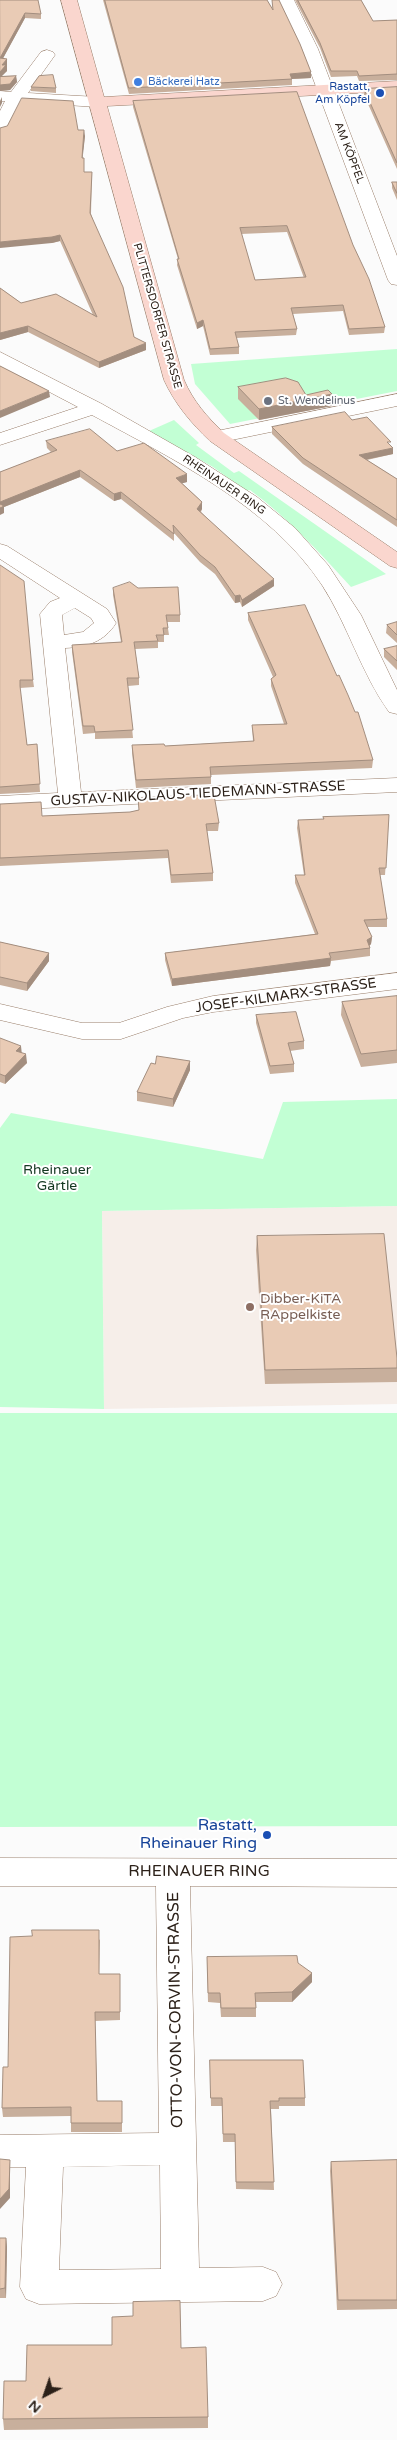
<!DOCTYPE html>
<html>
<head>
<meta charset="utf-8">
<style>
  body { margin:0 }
  #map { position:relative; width:397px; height:2440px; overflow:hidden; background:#fbfbfb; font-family:"Varela Round",sans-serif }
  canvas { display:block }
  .north { position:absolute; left:20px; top:2370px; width:50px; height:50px; -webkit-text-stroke:4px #fff; paint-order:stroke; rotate:221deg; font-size:14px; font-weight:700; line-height:20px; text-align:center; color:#2c2119 }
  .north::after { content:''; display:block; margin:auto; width:18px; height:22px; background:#2c2119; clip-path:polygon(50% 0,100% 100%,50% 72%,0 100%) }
</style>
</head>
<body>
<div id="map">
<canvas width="397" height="2440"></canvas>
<div class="north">N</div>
</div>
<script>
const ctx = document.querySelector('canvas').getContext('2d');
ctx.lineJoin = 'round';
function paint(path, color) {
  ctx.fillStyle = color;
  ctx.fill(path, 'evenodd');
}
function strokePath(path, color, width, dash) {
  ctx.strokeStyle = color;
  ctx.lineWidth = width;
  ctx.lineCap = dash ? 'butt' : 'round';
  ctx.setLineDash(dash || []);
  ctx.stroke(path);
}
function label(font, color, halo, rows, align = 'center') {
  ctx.font = font + ' "Varela Round",sans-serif';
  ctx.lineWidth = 4;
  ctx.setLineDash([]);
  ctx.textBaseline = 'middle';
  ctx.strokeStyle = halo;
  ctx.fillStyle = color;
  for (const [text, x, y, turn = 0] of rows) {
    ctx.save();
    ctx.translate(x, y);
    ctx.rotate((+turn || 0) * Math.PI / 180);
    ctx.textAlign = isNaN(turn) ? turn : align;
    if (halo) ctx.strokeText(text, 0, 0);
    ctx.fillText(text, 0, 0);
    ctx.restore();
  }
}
const built = new Path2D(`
  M397,1206V1404L104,1409L102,1211Z`);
const green = new Path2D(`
  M397,349V391L230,424L195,384L191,364Z
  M174,420L199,443L196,445L234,473L239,471L386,574L351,587C319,552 288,518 250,490L246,491L213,467L149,431Z
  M397,1099V1206L102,1211L104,1409L0,1407V1128L11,1113L263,1159L283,1102Z
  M0,1413H397V1826L0,1827Z`);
const street = new Path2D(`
  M278,0H294L318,49L397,256V285L391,284L388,280L302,49Z
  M47,50L53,52L55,55L28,93L97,97L103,98L105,102L103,106L97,107L21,102L6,131L0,132V111L5,101H0V91L11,92L41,52Z
  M0,352L102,404L195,457L257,497L295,528L328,565L361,615L397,690V714L389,712C361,673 348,625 322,585C270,506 173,459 92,415L0,445V433L78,407L0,366Z
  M397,394V406L217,443L210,441L207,437L210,433L217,431Z
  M0,544L7,546L107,609L116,623C104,642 87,647 65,648L81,792L397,778V792L0,810V796L58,793L40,614L50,602L60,598L0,559ZM75,608L91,618L94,623L83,632L64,635L62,615Z
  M397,973V989L213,1012L183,1018L121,1039H82L0,1020V1004L82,1023H119L167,1007L213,996Z
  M0,1858L397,1859V1887L190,1886L199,2268L263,2267L276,2272L282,2284L276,2296L263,2301L39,2304L26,2299L20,2287L26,2167H0V2135L159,2133L156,1886H0ZM160,2165L161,2269L59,2270L63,2167Z`);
const secondary = new Path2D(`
  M61,0H77L104,97L397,81V91L107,106L184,380C193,401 207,417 224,433L397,552V568L390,566L210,441C191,423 175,404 164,380Z`);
const wall = new Path2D(`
  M0,0L41,14V19L25,18L3,58L7,59V64L6,65L7,71L1,76H16L17,82L10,90L0,91Z
  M103,0H267L311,72V78L292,79V85L129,94Z
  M295,0H361L373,21L397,20V80L359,81L357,76L331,77L320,48Z
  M31,87L56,88V93L31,91Z
  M397,87V169L364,95V89Z
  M133,101L353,245L385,327L384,333L349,335L343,311L293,314L297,329L296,335L236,338L239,347V354L210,355L203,326L197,329L177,265L178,259L133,107ZM287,232L304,278L255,280L241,234Z
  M78,130L85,136L82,158L84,172H92L91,214L134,337L146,350L99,368L28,332L0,340V288L21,303L93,315L60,241L52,243Z
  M392,182H397V200L392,188Z
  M238,387L306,395L332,394V406L259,420L238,399Z
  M352,420L391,446L393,454L367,460L397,479V527L303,464L272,434V427Z
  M46,441L117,451L187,482L182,483L202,502V509L201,512L274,586L242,607L240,602L235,603L215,574L200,562L174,533V541L121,499L114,501L80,477L4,507V513L0,472L52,453L47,448Z
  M0,565L33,680L34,687L20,688V690L27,745L37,744L40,792L0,794Z
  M113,588H138L180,615V622H167L169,635H164V642H158V648L135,649L139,678V685L128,686L133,738L95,739V733L83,734L72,652V645L121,642L113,595Z
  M248,613L373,760L372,768L211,775V784L136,788L132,753V745L165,746L253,741L252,725L284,724L271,686V679L273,677L248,620Z
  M397,622V643L386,633L387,625Z
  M397,646V670L384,657V649Z
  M138,798L219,823L218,831H207L213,873V881L171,883L168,858L0,866V804L42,816L130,812L139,810Z
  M389,815L385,875H380L387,919V927H367L372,937L371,944L369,946L370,948V956L331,961L330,966L172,986L165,960V953L315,934L295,883V875H304L297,828L298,820H323V817Z
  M0,942L49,953V961L27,991L0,985Z
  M397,996V1063L361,1067L341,1015L342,1002Z
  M256,1015L304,1041V1049L290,1051L294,1064V1072L270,1074L256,1023Z
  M0,1038L22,1053L27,1063L5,1084L0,1082Z
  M190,1061V1070L173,1107L137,1101V1092L155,1064Z
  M257,1236L397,1358V1382L265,1384L256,1250Z
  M100,1939L99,1974H120V2020L95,2021L97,2101H122V2132H71V2116L3,2117L2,2108L8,2067Z
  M207,1957L298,1963L312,1982L292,2002H256V2017H221L220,2003L208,2002Z
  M210,2060L305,2098V2106H279V2109H271L274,2190L236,2189L235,2142H223L222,2106H211Z
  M397,2160V2309L337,2310L330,2171L331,2162Z
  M0,2238H6L7,2247L6,2298H0Z
  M181,2348L208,2417V2428L4,2430L3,2419L26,2381Z`);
const shadedWall = new Path2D(`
  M25,13V18L0,64V58Z
  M7,59V71L0,78V72L2,65Z
  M311,72V78L290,79V74Z
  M16,76L17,82L10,90L0,91V85Z
  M2,97V103L0,107V101Z
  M84,130L85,136L82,164V158Z
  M60,235V241L52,243L0,248V242Z
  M203,320V326L197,329V323Z
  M28,326V332L0,340V333Z
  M146,343V350L99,368V362Z
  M49,391L50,397L0,418V411Z
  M332,394V406L259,420V409Z
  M393,448V454L359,461V455Z
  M80,470V477L4,507V513L0,515V502Z
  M187,474V482L176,485V478Z
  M121,492V499L114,501V494Z
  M202,502V509L197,516V509Z
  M274,579V586L242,607V600Z
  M240,595V602L235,603V596Z
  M372,937L371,944L367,948V940Z
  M49,953V961L27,991V983Z
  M331,958L330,966L172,986V979Z
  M21,1046L22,1055L16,1051Z
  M26,1054L27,1063L5,1084V1076Z
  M190,1061V1070L173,1107V1099Z
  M312,1973V1982L292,2002V1992Z
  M10,2160V2198L0,2209V2199Z
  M6,2238L7,2247L6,2298L5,2288Z`);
const building = new Path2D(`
  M0,0H38L41,14L25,13L0,58Z
  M105,0H267L273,10L272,0H279L300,44L311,72L290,74L292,79L129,88Z
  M298,0H361L373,21L397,20V74L359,76L357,71H331L320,43Z
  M0,58L7,59L2,65H6L0,72Z
  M53,75L56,88L31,87L39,76Z
  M16,76L10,84L0,85V77Z
  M397,87V163L364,89Z
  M297,92L353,245L369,279L385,327L349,329L343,305L291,308L297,329L235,332L239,347L210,349L203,320L197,323L177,259H179L133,101ZM287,226L306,277L255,280L240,228Z
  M22,98L73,101L78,130H84L82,158H84V172H92L90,213L123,287L134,337L146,343L99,362L28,326L0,333V288L21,303L56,294L97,317L60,235L52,237L0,242V128L7,126Z
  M392,182H397V193Z
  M0,366L49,391L0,411Z
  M286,378L298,382L306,395L328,390L332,394L259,409L238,387Z
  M345,412L352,420L367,417L391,442H387L393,448L359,455L397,479V520L303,458L272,427Z
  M90,429L117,451L144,443L187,474L176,478L202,502L197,509L274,579L242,600L240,595L235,596L215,567L200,555L173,525L174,534L121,492L114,494L80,470L0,502V472L57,450L46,441Z
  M0,504L4,506L0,508Z
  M0,565L24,581L33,680H20V686L27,745L37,744L40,784L0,787Z
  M130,582L138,588L178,587L180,615H166L168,628H163L164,635H156L158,641L134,642L139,678H127L133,730L95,732L94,726H83L72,645L122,642L113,588Z
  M305,605L337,676L339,675L348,695L355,712H358L373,760L210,767L211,777L136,780L132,745L164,744L165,746L254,741L252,725L287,724L271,679L276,675L248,613Z
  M397,622V635L387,625Z
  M397,646V661L384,649Z
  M214,795L219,823L206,824L213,873L171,875L168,850L0,858V804L41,802L42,816L130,812L139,810L138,798Z
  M389,815L386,868H379L387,919L364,920L372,937L367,940L370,948L329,953L331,958L172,979L165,953L318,934L295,875H305L298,820L324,819L323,817Z
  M0,942L49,953L27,983L0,977Z
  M397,996V1050L361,1054L342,1002Z
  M296,1012L304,1041L288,1043L294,1064L270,1066L256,1015Z
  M0,1038L21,1046L16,1051L26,1054L5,1076L0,1074Z
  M157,1056L190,1061L173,1099L137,1092L151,1063L155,1064Z
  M384,1234L397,1358V1368L265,1370L257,1236Z
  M32,1930H99V1974H120V2012H95L97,2101H122V2123H71V2107L2,2108L3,2067H8L10,1937L32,1936Z
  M297,1956L298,1963L312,1973L292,1992L255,1993L256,2008H221L220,1993H208L207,1957Z
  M210,2060H303L305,2098H279V2101H270L274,2182H236L235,2134H223L222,2098H211Z
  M0,2159L10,2160L9,2189L0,2199Z
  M397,2160V2300H338L331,2162Z
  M0,2238H6L5,2288L0,2289Z
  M180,2301L181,2348L206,2347L208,2417L3,2419L4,2381H26L27,2345H112V2317L133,2316V2302Z`);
const markers = [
  [138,82,5,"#3f7fe0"],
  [380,93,5,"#1a4fb4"],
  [268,401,5,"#6b7280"],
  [250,1307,5,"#8d6e63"],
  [267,1835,5,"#1a4fb4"]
];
const farShopnames = [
  ["Bäckerei Hatz",148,82]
];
const farTransitnames = [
  ["Rastatt,",370,87],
  ["Am Köpfel",370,100]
];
const farStreetnames = [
  ["AM KÖPFEL",349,153,69],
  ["PLITTERSDORFER STRASSE",157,316,74],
  ["RHEINAUER RING",224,485,34]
];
const farWorshipnames = [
  ["St. Wendelinus",278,401]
];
const streetNames = [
  ["GUSTAV-NIKOLAUS-TIEDEMANN-STRASSE",198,794,-3],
  ["JOSEF-KILMARX-STRASSE",286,996,-8]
];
const parkNames = [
  ["Rheinauer",57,1170],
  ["Gärtle",57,1186]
];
const educationNames = [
  ["Dibber-KiTA",260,1299],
  ["RAppelkiste",260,1315]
];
const nearTransitnames = [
  ["Rastatt,",257,1826],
  ["Rheinauer Ring",257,1844]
];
const nearStreetnames = [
  ["RHEINAUER RING",199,1872],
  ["OTTO-VON-CORVIN-STRASSE",176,2010,-91]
];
paint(built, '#f6eee9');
paint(green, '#c2ffd4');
strokePath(street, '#987d69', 1);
strokePath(secondary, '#987d69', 1);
paint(street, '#fff');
paint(secondary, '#fad6ce');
paint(wall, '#c8af9c');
paint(shadedWall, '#a38e7f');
paint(building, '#e9cbb5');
strokePath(building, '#a38e7f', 1);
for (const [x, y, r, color] of markers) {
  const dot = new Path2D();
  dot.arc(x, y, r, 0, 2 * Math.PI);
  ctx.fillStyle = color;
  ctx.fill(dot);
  strokePath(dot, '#fff', 2);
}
label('11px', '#366cbe', '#fff', farShopnames, 'left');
label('11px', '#164399', '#fff', farTransitnames, 'right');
label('11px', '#2c2119', '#fff', farStreetnames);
label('11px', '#5b616d', '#fff', farWorshipnames, 'left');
label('14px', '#2c2119', '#fff', streetNames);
label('14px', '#133821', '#fff', parkNames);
label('14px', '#785e54', '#fff', educationNames, 'left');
label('16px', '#164399', '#fff', nearTransitnames, 'right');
label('16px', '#2c2119', '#fff', nearStreetnames);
</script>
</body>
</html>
